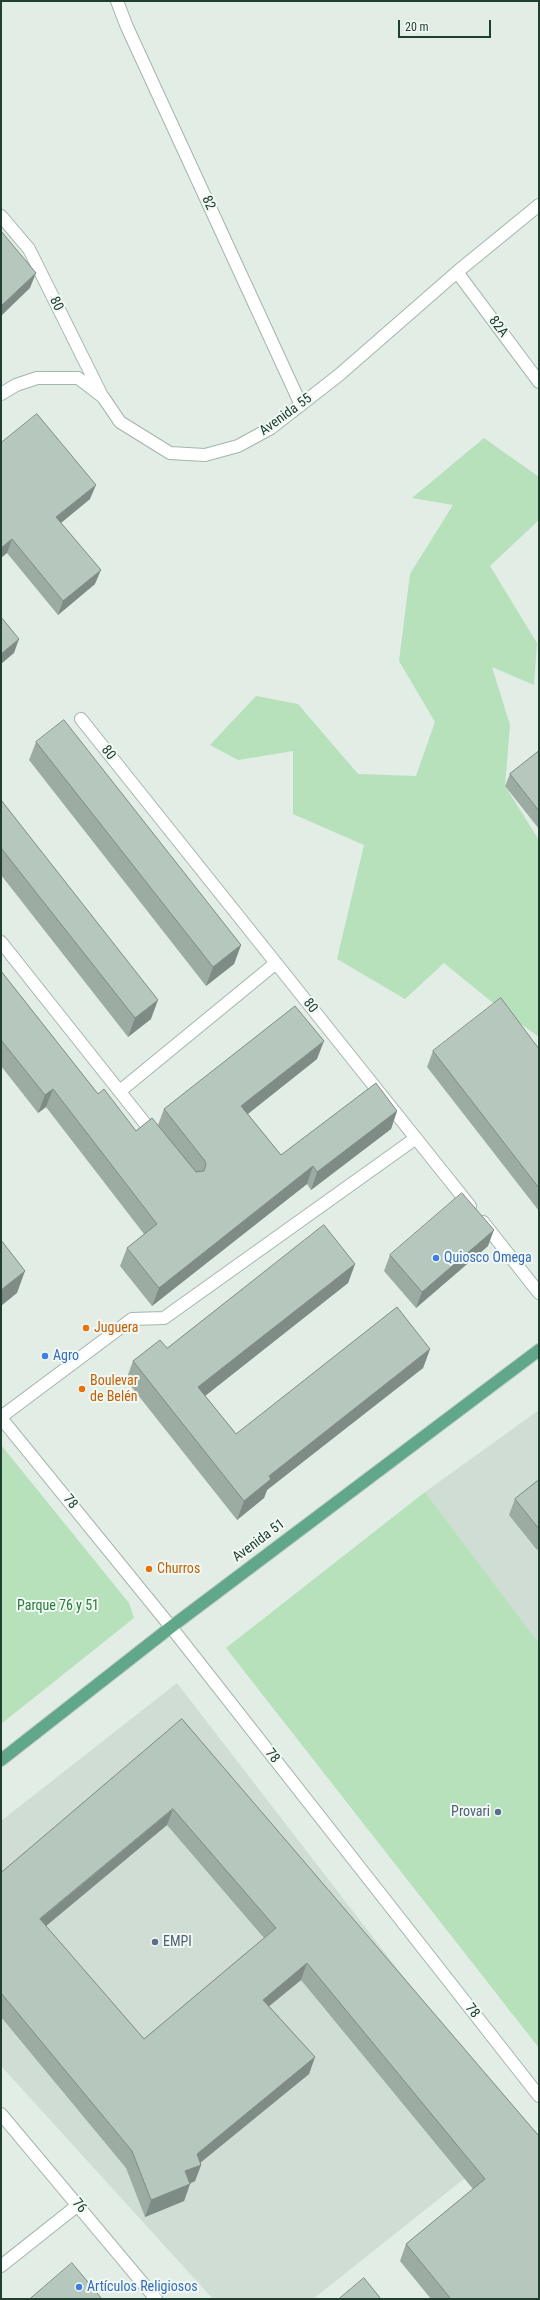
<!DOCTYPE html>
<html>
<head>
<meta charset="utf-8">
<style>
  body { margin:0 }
  #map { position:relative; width:540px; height:2300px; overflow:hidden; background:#e1ede5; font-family:"Roboto Condensed",sans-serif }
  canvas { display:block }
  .frame { position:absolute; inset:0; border:2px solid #1f4031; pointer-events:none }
  .scale { position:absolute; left:398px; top:20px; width:93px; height:18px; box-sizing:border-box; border:2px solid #1f4031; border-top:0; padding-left:5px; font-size:12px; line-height:14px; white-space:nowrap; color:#1f4031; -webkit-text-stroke:3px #f2f9f4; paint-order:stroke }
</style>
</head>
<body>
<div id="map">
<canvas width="540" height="2300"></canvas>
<div class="frame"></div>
<div class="scale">20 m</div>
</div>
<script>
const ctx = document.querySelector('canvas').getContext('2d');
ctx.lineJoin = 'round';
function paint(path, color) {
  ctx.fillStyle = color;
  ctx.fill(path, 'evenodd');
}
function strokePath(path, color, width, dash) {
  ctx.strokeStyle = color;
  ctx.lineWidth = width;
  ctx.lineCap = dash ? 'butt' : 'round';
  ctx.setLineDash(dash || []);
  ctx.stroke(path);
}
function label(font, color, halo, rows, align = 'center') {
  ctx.font = font + ' "Roboto Condensed",sans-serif';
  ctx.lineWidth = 4;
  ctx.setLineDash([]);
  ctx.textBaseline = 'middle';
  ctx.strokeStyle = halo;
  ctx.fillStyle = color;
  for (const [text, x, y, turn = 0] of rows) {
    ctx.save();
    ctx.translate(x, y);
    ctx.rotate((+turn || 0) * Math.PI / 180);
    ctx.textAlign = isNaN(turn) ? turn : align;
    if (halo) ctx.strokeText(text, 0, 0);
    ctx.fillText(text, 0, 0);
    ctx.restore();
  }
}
const built = new Path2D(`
  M539,1410V1643L425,1492Z
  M177,1683L523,2132L313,2299H213L1,2066V1821Z`);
const green = new Path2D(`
  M484,438L539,477V520L490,566L537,643L534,685L492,667L510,725L505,786L539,840V1037L503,1011L444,963L405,999L337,959L364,845L293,814V751L238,760L210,745L256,696L298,704L358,774L416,776L435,722L399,661L410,574L453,505L412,498Z
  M1,1445L129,1603L134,1618L1,1724Z
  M425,1492L539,1643V2048L226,1648Z`);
const minor = new Path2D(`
  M117,1L127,27L301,405
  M1,216L29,249L101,394
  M457,272L539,382
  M1,394L16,385L37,378H78L103,397L120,422L170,453L205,455L238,446L271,428L339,375L457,272L539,205
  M81,719L470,1206
  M1,942L155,1136
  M120,1091L276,963
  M483,1222L539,1293
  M1,1417L132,1319L164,1318L416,1138
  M1,1418L171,1627L539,2096
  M1,2114L156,2299
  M1,2266L78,2205`);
const major = new Path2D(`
  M1,1760L171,1627L539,1350`);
const wall = new Path2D(`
  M1,443L90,499L61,523L95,584L58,615L7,553Z
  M36,742L241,945L234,964L206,986L29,760Z
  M539,751V829L505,786L510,774Z
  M1,800L151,1019L128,1037L1,875Z
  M1,971L98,1094L136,1131L158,1125L164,1109L317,1059L248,1114L281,1155L397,1111L391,1129L311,1190L307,1184L152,1306L120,1266L127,1248L144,1234L46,1107L38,1113L1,1066Z
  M539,1049V1211L427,1067L433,1051Z
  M488,1246L416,1308L384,1271L390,1255Z
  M355,1264L348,1283L205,1396L236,1434L430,1349L423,1368L267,1490L264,1498L237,1520L126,1380L133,1361L167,1348Z
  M539,1480V1548L537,1550L509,1515L515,1499Z
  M182,1719L538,2135L539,2299H431L400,2261L406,2244L473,2189L301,1980L269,2006L315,2057L309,2074L200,2163L201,2165L195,2181L190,2184L184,2201L145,2217L126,2168L1,2017V1873ZM167,1825L264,1938L144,2039L46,1926Z`);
const shadedWall = new Path2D(`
  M36,273L30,288L1,316V306Z
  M96,485L90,499L51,531L56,517Z
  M12,539L7,553L1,558V548Z
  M101,570L95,584L58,615L63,601Z
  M19,639L14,653L1,664V654Z
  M241,945L234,964L206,986L213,967Z
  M158,1000L151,1019L128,1037L135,1018Z
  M324,1041L317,1059L235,1124L241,1106Z
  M53,1089L46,1107L38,1113L45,1095Z
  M397,1111L391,1129L311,1190L317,1172Z
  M313,1166L307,1184L152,1306L159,1288Z
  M494,1230L488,1246L416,1308L422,1292Z
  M355,1264L348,1283L191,1407L198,1387Z
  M25,1271L17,1293L1,1306V1290Z
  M430,1349L423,1368L267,1490L264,1498L237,1520L244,1501L269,1476Z
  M173,1809L167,1825L34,1936L40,1919Z
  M307,1963L301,1980L256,2017L263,2000Z
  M315,2057L309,2074L195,2167L201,2165L195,2181L178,2188L185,2171L197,2154Z
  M190,2184L184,2201L145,2217L151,2200Z`);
const building = new Path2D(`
  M1,231L36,273L1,306Z
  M37,414L96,485L56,517L101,570L63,601L12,539L1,548V443Z
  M1,617L19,639L1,654Z
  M64,720L241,945L213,967L36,742Z
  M539,751V811L510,774Z
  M1,800L158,1000L135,1018L1,848Z
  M1,971L98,1094L104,1089L136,1131L152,1118L196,1172L204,1171L206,1164L205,1161L164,1109L295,1006L324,1041L241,1106L281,1155L376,1083L397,1111L317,1172L313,1166L159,1288L127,1248L157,1224L53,1089L45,1095L1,1040Z
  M501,998L539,1049V1188L433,1051Z
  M462,1193L494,1230L422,1292L390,1255Z
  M324,1225L355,1264L198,1387L236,1434L397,1307L430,1349L269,1476L271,1479L244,1501L133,1361L160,1340L167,1348Z
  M1,1240L25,1271L1,1290Z
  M539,1480V1529L515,1499Z
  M182,1719L538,2135L539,2134V2299H451L406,2244L485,2179L307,1963L263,2000L315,2057L197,2154L201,2165L185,2171L190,2184L151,2200L132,2151L1,1993V1873ZM173,1809L276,1928L144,2039L40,1919Z
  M72,2263L102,2299H30Z
  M364,2278L381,2299H339Z`);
const markers = [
  [436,1258,4,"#3f7fe0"],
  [86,1328,4,"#e8710a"],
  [45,1356,4,"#3f7fe0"],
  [82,1389,4,"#e8710a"],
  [149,1569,4,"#e8710a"],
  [498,1812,4,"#5c6f8a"],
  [155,1942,4,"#5c6f8a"],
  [79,2287,4,"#3f7fe0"]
];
const streetNames = [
  ["82",208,203,65],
  ["80",56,304,64],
  ["82A",498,327,53],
  ["Avenida 55",286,415,-36],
  ["80",108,753,51],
  ["80",310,1006,51],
  ["78",70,1502,51],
  ["Avenida 51",259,1541,-37],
  ["78",272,1756,52],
  ["78",472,2011,52],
  ["76",79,2206,50]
];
const shopNames = [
  ["Quiosco Omega",444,1258],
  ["Agro",53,1356],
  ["Artículos Religiosos",87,2287]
];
const foodNames = [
  ["Juguera",94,1328],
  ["Boulevar",90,1381],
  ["de Belén",90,1397],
  ["Churros",157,1569]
];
const parkNames = [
  ["Parque 76 y 51",58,1606]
];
const serviceNames = [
  ["Provari",490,1812],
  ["EMPI",163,1942,"left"]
];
paint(built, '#cfddd4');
paint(green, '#b7e1bb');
strokePath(minor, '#a3b6ab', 14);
strokePath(major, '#c0cac5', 14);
strokePath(minor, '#fff', 12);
strokePath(major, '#60a889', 12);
paint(wall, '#9daca3');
paint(shadedWall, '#7f8c85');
paint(building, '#b6c8be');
strokePath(building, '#7f8c85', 1);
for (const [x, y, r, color] of markers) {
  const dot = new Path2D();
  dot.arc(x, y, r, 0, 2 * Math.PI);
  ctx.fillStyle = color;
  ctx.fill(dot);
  strokePath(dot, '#f2f9f4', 1.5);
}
label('14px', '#1f4031', '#f2f9f4', streetNames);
label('14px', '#366cbe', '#f2f9f4', shopNames, 'left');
label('14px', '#c56008', '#f2f9f4', foodNames, 'left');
label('14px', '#247c37', '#f2f9f4', parkNames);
label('14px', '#4e5e75', '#f2f9f4', serviceNames, 'right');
</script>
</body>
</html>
